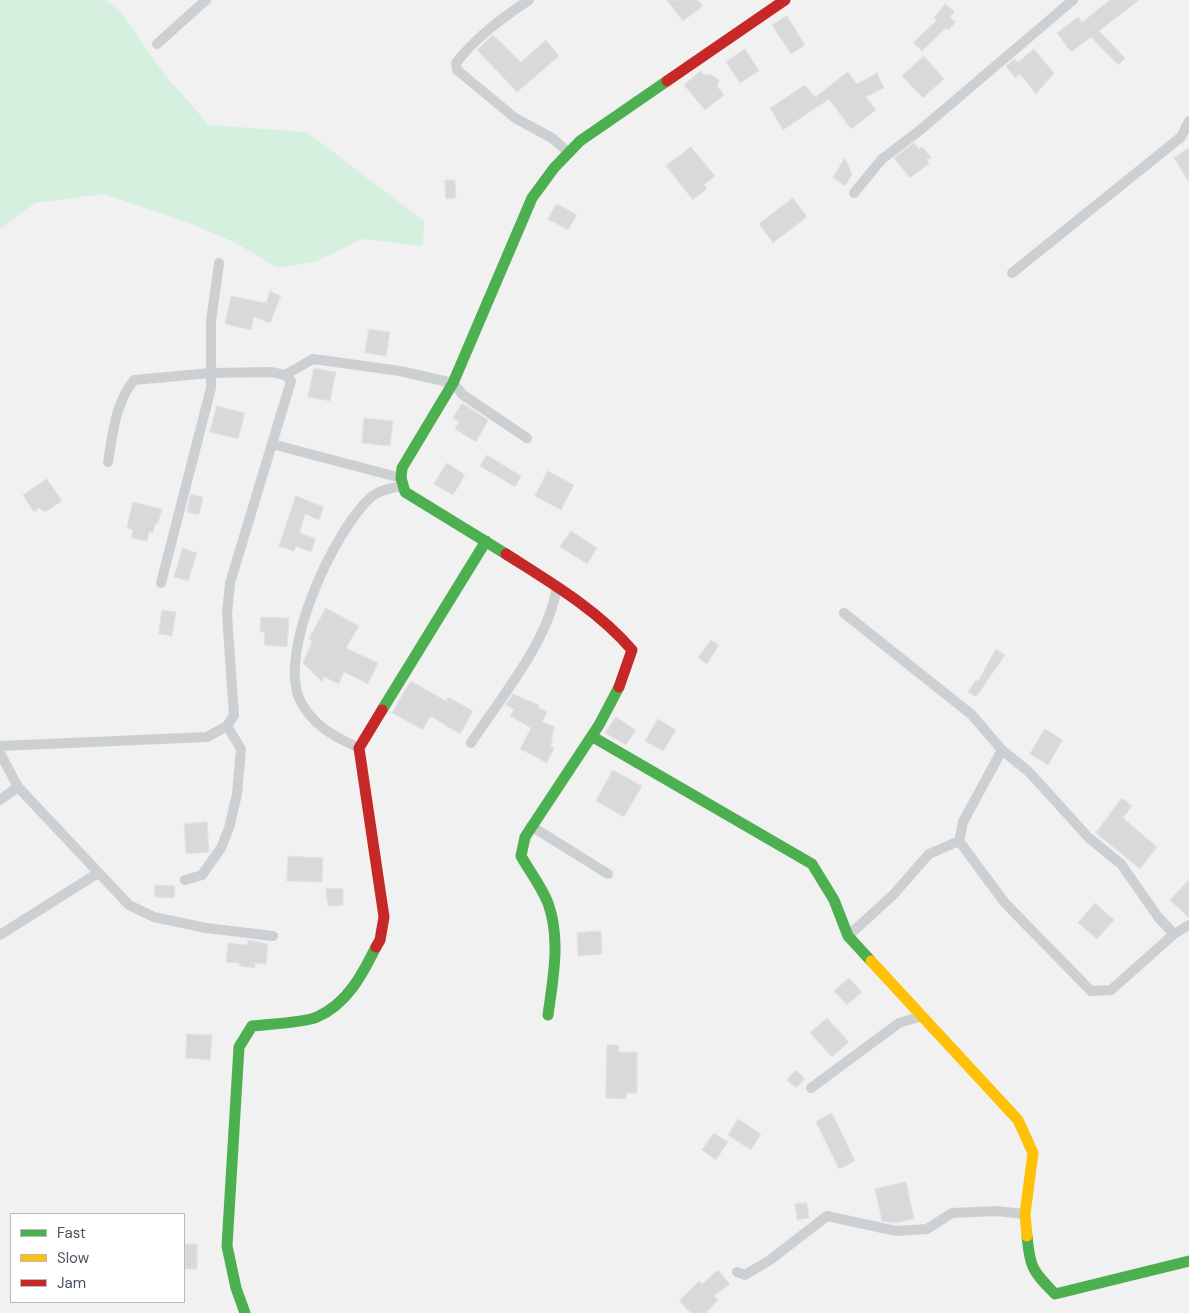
<!DOCTYPE html>
<html>
<head>
<meta charset="utf-8">
<style>
  body { margin:0 }
  #map { position:relative; width:1189px; height:1313px; overflow:hidden; background:#f2f1f1; font-family:"DM Sans",sans-serif }
  canvas { display:block }
  .legend { position:absolute; left:10px; top:1213px; width:175px; height:90px; box-sizing:border-box; background:#fff; border:1px solid #b6babf; margin:0; padding:6px 9px; list-style:none; font-size:15px; color:#48535e }
  .legend li { display:flex; align-items:center; gap:10px; height:25px }
  .legend b { width:25px; border:1px solid #b6babf }
</style>
</head>
<body>
<div id="map">
<canvas width="1189" height="1313"></canvas>
<ul class="legend">
<li><b style="height:6px;background:#4caf50"></b>Fast</li>
<li><b style="height:6px;background:#ffc107"></b>Slow</li>
<li><b style="height:6px;background:#c62828"></b>Jam</li>
</ul>
</div>
<script>
const ctx = document.querySelector('canvas').getContext('2d');
ctx.lineJoin = 'round';
function paint(path, color) {
  ctx.fillStyle = color;
  ctx.fill(path, 'evenodd');
}
function strokePath(path, color, width, dash) {
  ctx.strokeStyle = color;
  ctx.lineWidth = width;
  ctx.lineCap = dash ? 'butt' : 'round';
  ctx.setLineDash(dash || []);
  ctx.stroke(path);
}
const green = new Path2D(`
  M0,0H105L120,11L165,75L209,125L307,132L424,221L423,246L362,239L315,262L277,268L236,243L189,223L104,194L35,203L0,229Z`);
const building = new Path2D(`
  M667,0H698L703,6L683,21Z
  M1110,0H1139L1099,31L1125,58L1118,65L1091,37L1071,52L1057,33L1078,17L1082,22Z
  M945,4L955,12L950,17L956,22L948,30L946,28L922,51L913,43L937,20L934,18Z
  M787,16L805,45L791,54L772,25Z
  M493,35L521,62L546,40L559,56L517,92L477,50Z
  M745,49L759,71L740,83L726,62Z
  M1034,49L1054,73L1036,94L1020,74L1015,78L1006,66L1014,59L1018,62Z
  M924,56L944,79L923,98L902,76Z
  M701,71L704,75L710,74L719,80L717,86L724,95L705,110L684,85Z
  M848,72L857,84L877,73L884,88L866,97L876,110L851,129L829,99L783,130L770,108L805,85L815,97Z
  M914,143L919,149L922,147L931,157L927,160L929,164L910,178L894,158Z
  M691,147L715,176L704,185L707,188L693,200L666,166Z
  M1189,148V182L1174,158Z
  M845,158L852,174L845,186L833,178Z
  M445,180H455L456,198L446,199Z
  M793,198L807,217L773,243L759,224Z
  M557,204L577,215L568,230L548,219Z
  M270,291L281,296L270,323L254,317L251,330L225,324L231,296L266,303Z
  M369,329L390,332L386,356L365,353Z
  M314,368L336,372L330,401L308,397Z
  M462,403L488,420L476,442L455,429L459,422L453,418Z
  M217,406L245,413L238,439L210,432Z
  M364,418L393,421L390,446L362,443Z
  M487,455L521,476L515,487L480,466Z
  M447,463L465,475L453,495L434,484Z
  M548,471L574,485L561,510L535,496Z
  M47,479L62,501L45,512L39,508L34,512L23,495Z
  M191,494L203,497L199,515L187,512Z
  M296,496L324,507L319,520L305,514L300,533L316,539L311,552L296,546L294,551L279,546Z
  M133,502L162,509L158,523L155,524L153,533L149,532L147,541L131,538L133,530L127,528Z
  M571,531L597,548L587,564L560,547Z
  M183,548L197,553L188,581L174,577Z
  M326,608L359,626L346,648L378,663L368,684L344,672L339,684L324,677L322,682L303,663L312,641L309,639Z
  M162,610L176,612L172,636L159,634Z
  M261,617L289,618L287,647L264,645L265,632H260Z
  M711,640L719,645L707,664L698,658Z
  M996,649L1005,655L976,697L968,692L976,680L978,681Z
  M411,681L446,701L448,697L473,711L460,734L430,716L423,730L392,713Z
  M513,694L539,705L538,707L547,712L542,722L555,727L551,739L553,741L550,746L554,748L547,763L520,749L531,728L510,716L514,709L506,705Z
  M616,717L636,730L626,745L605,733Z
  M658,719L676,730L663,751L645,741Z
  M1045,729L1063,740L1048,765L1030,754Z
  M613,770L642,786L624,817L596,801Z
  M1122,798L1132,806L1123,818L1157,847L1140,869L1096,833Z
  M207,822L209,852L186,854L184,824Z
  M288,856L323,858L322,882L287,881Z
  M1189,880V918L1170,900Z
  M155,885L175,886L174,898L155,897Z
  M326,888L343,889V905L328,906Z
  M1095,903L1114,920L1097,939L1078,923Z
  M601,931L602,954L578,956L577,933Z
  M248,940L268,944L266,964L255,963V968L239,966V963L226,962L228,943L247,945Z
  M849,978L862,992L847,1005L834,991Z
  M827,1018L849,1042L832,1057L810,1033Z
  M187,1034L212,1035L210,1060L186,1058Z
  M607,1045H619V1052H637V1093H626V1099L606,1098Z
  M796,1070L805,1079L796,1088L787,1080Z
  M832,1113L855,1161L839,1169L816,1122Z
  M738,1119L761,1134L751,1150L728,1135Z
  M714,1133L728,1142L716,1160L702,1150Z
  M906,1182L914,1219L894,1223L882,1221L875,1189Z
  M807,1203L809,1218L797,1220L795,1204Z
  M184,1244H197V1269H184Z
  M718,1270L730,1284L714,1296L718,1300L706,1313H691L679,1301L699,1281L702,1284Z`);
const street = new Path2D(`
  M529,0C502,18 476,37 456,63L457,70L515,118L552,138L569,153
  M157,44L206,0
  M854,193L882,159L919,131L1073,0
  M1012,273L1181,137L1189,121
  M285,375L313,359L400,371L453,383L463,395L527,438
  M272,444L401,478
  M161,583L211,388V321L219,263
  M844,613L972,715L1002,750L1029,772L1089,838L1121,864L1158,917L1174,934
  M471,743C501,697 549,641 557,586
  M0,746L207,737L227,726L234,715L227,614L230,583L291,381L285,375L271,372L211,373L134,380C115,404 113,432 108,462
  M359,748C335,737 311,725 299,698C279,649 334,531 371,497C380,490 392,488 403,486
  M0,753L18,787L129,905L154,917L206,928L273,936
  M0,800L18,787
  M531,826L608,874
  M959,841L1005,903L1091,991L1111,990L1174,934L1189,925
  M185,880L202,875L221,848L229,828L237,794L241,749L227,726
  M0,935L98,873
  M848,936L893,895L929,854L959,841L963,822L1002,750
  M811,1088L899,1023L922,1016
  M737,1272L745,1275L770,1260L827,1216L896,1231L927,1229L952,1213L995,1211L1025,1214`);
const fast = new Path2D(`
  M506,554L405,492L401,478L402,468L453,383L532,198L554,168L580,141L667,81
  M382,710L486,541
  M593,737L812,864L834,900L848,936L871,961
  M548,1015C553,979 561,939 548,903C541,886 530,872 521,856L525,837L599,725L619,687
  M1027,1236C1030,1269 1033,1271 1055,1294L1189,1261
  M245,1313L236,1288L227,1246L239,1047L252,1026C268,1024 304,1023 317,1017C347,1004 362,975 376,947`);
const slow = new Path2D(`
  M871,961L1018,1120L1033,1153L1025,1214L1027,1236`);
const jam = new Path2D(`
  M667,81L785,0
  M506,554C550,582 598,610 632,650L619,687
  M376,947L380,940L384,917L359,748L382,710`);
paint(green, '#d6f0e0');
paint(building, '#d9d9db');
strokePath(building, '#e3e3e4', 1);
strokePath(street, '#cdd0d2', 10);
strokePath(fast, '#4caf50', 11);
strokePath(slow, '#ffc107', 11);
strokePath(jam, '#c62828', 11);
</script>
</body>
</html>
